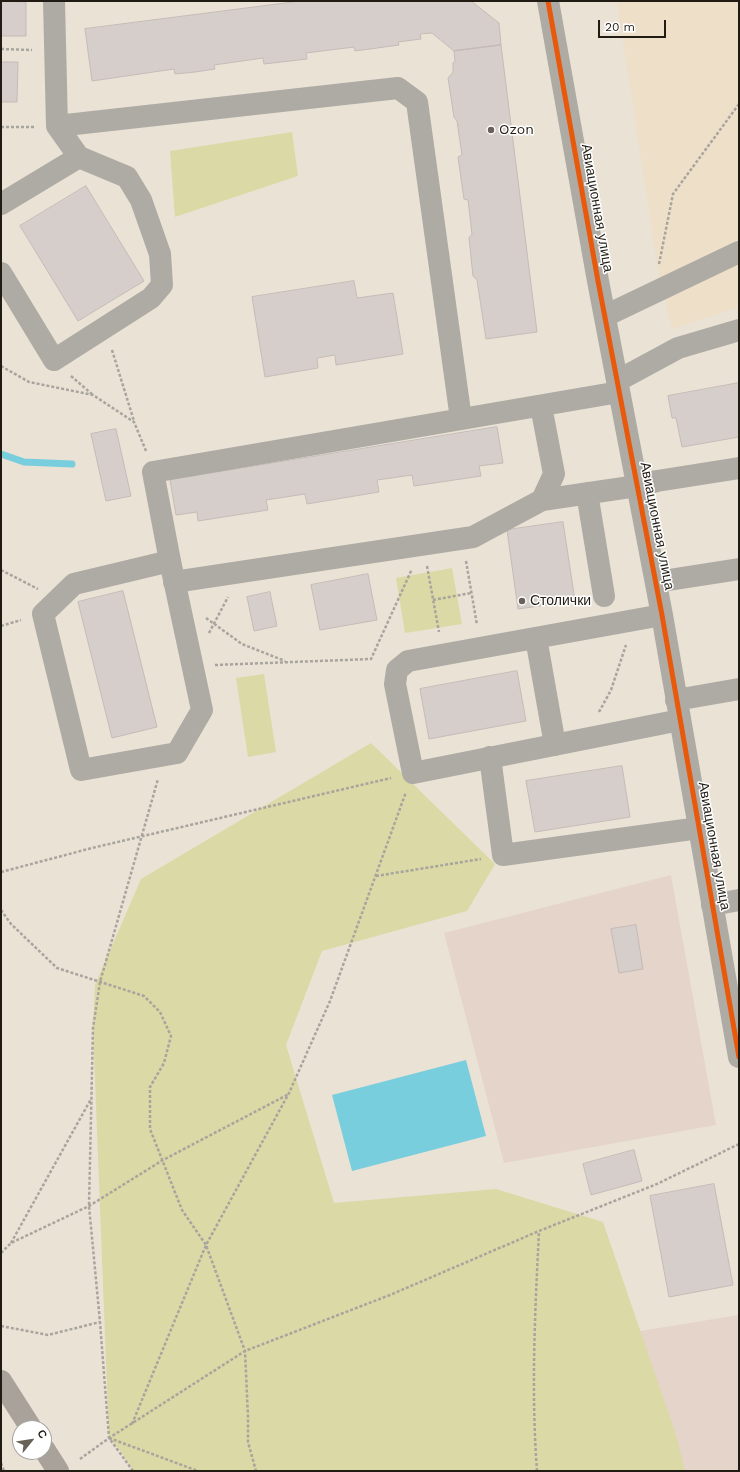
<!DOCTYPE html>
<html>
<head>
<meta charset="utf-8">
<style>
  body { margin:0 }
  #map { position:relative; width:740px; height:1472px; overflow:hidden; background:#eae2d5; font-family:"Work Sans",sans-serif }
  canvas { display:block }
  .frame { position:absolute; inset:0; border:2px solid #211c13; pointer-events:none }
  .north { position:absolute; left:12px; top:1420px; width:40px; height:40px; box-sizing:border-box; background:#fff; border:1px solid #a6a4a1; border-radius:50%; rotate:60deg; font-size:11px; font-weight:700; line-height:16px; text-align:center; color:#211c13 }
  .north::after { content:''; display:block; margin:auto; width:14px; height:18px; background:#676157; clip-path:polygon(50% 0,100% 100%,50% 72%,0 100%) }
  .scale { position:absolute; left:598px; top:20px; width:68px; height:18px; box-sizing:border-box; border:2px solid #211c13; border-top:0; padding-left:5px; font-size:12px; line-height:14px; white-space:nowrap; color:#211c13; -webkit-text-stroke:3px #fff; paint-order:stroke }
</style>
</head>
<body>
<div id="map">
<canvas width="740" height="1472"></canvas>
<div class="frame"></div>
<div class="north">С</div>
<div class="scale">20 m</div>
</div>
<script>
const ctx = document.querySelector('canvas').getContext('2d');
ctx.lineJoin = 'round';
function paint(path, color) {
  ctx.fillStyle = color;
  ctx.fill(path, 'evenodd');
}
function strokePath(path, color, width, dash) {
  ctx.strokeStyle = color;
  ctx.lineWidth = width;
  ctx.lineCap = dash ? 'butt' : 'round';
  ctx.setLineDash(dash || []);
  ctx.stroke(path);
}
function label(font, color, halo, rows, align = 'center') {
  ctx.font = font + ' "Work Sans",sans-serif';
  ctx.lineWidth = 3;
  ctx.setLineDash([]);
  ctx.textBaseline = 'middle';
  ctx.strokeStyle = halo;
  ctx.fillStyle = color;
  for (const [text, x, y, turn = 0] of rows) {
    ctx.save();
    ctx.translate(x, y);
    ctx.rotate((+turn || 0) * Math.PI / 180);
    ctx.textAlign = isNaN(turn) ? turn : align;
    if (halo) ctx.strokeText(text, 0, 0);
    ctx.fillText(text, 0, 0);
    ctx.restore();
  }
}
const industrial = new Path2D(`
  M671,875L716,1125L504,1163L444,933Z
  M739,1315V1471H675L640,1331Z`);
const built = new Path2D(`
  M617,1H739V307L672,329L658,270Z`);
const green = new Path2D(`
  M292,132L298,176L175,217L170,151Z
  M452,568L462,624L405,633L396,578Z
  M264,674L276,752L248,757L236,678Z
  M371,743L495,864L467,911L322,951L286,1045L334,1203L496,1189L603,1222L676,1435L685,1471H134L119,1449L109,1438L93,1028L95,985L141,879Z`);
const water = new Path2D(`
  M466,1060L486,1136L352,1171L332,1095Z`);
const stream = new Path2D(`
  M1,454L24,462L72,464`);
const building = new Path2D(`
  M1,1L26,2V36H1Z
  M301,1H471L499,23L501,45L454,51L432,33L420,34L421,39L398,42L399,45L355,51L354,47L306,53L307,59L264,64L263,58L214,65L215,69L195,72L175,74L174,69L92,81L85,29Z
  M501,45L537,332L486,339L477,280L473,276L469,238L472,234L468,200L464,199L458,157L462,155L457,121L454,117L448,78L453,72V63L455,61L454,51Z
  M1,62H18L17,102H1Z
  M86,186L144,281L78,321L20,226Z
  M354,281L357,298L393,293L403,354L336,365L335,355L317,358L318,368L265,377L252,297Z
  M739,383V437L682,447L676,418H672L668,396Z
  M497,427L503,463L479,466L481,476L414,486L412,475L377,480L379,492L307,504L305,494L266,500L268,510L198,521L197,512L176,515L170,480Z
  M116,429L131,496L106,501L91,434Z
  M563,522L575,601L518,609L507,530Z
  M368,574L377,620L320,630L311,585Z
  M123,591L157,727L112,738L78,602Z
  M270,592L277,626L254,631L247,597Z
  M517,671L526,721L429,739L420,689Z
  M622,766L630,817L535,832L526,781Z
  M636,925L643,969L619,973L611,929Z
  M634,1150L642,1181L591,1195L583,1164Z
  M714,1184L733,1285L669,1297L650,1196Z`);
const path = new Path2D(`
  M1,49L32,50
  M1,127H34
  M659,264L673,194L739,104
  M112,350L134,421
  M1,366L29,382L93,395L134,422L146,451
  M71,376L93,395
  M466,561L477,625
  M427,566L439,632
  M1,570L38,589
  M433,600L471,593
  M206,618L242,644L285,661
  M1,626L21,620
  M209,633L228,597
  M215,665L371,659L412,569
  M599,712L611,690L626,645
  M1,872L92,848L391,778
  M376,876L481,859
  M1,910L11,924L57,968L144,996L160,1012L171,1036L164,1063L150,1087V1129L182,1210L206,1245L245,1351L248,1417V1442L256,1471
  M11,1243L91,1099
  M1,1253L11,1243L89,1206L163,1160L289,1094
  M1,1326L48,1335L100,1322
  M132,1424L206,1245L289,1093L330,1001L406,792
  M109,1438L198,1471
  M80,1459L109,1438L245,1351L390,1295L539,1231L657,1184L739,1144
  M1,1463L4,1471
  M133,1471L109,1438L100,1322L89,1206L93,1028L100,982L158,779
  M537,1471C531,1391 535,1311 539,1232`);
const minor = new Path2D(`
  M548,1L598,281L662,615L739,1057
  M57,126L398,88L417,102L461,419
  M1,204L79,157
  M1,273L54,360L151,298L162,285L160,254L141,200L127,177L79,157L57,126L54,1
  M605,316L739,252
  M617,381L678,348L739,330
  M541,406L554,474L542,500
  M587,493L604,596
  M170,561L74,584L43,614L81,770L177,753L202,710L170,561L153,472L619,392
  M174,582L473,537L542,500L637,486L657,481L739,468
  M656,582L739,569
  M662,615L408,661L397,670L395,684L413,773L680,720
  M536,638L555,745
  M676,700L739,689
  M490,757L503,855L699,828
  M712,905L739,900`);
const major = new Path2D(`
  M1,1381L31,1428
  M44,1449L58,1471`);
const cycleway = new Path2D(`
  M548,1L598,281L662,615L739,1057`);
const markers = [
  [491,130,4,"#676157"],
  [522,601,4,"#676157"]
];
const poiNames = [
  ["Ozon",499,130],
  ["Столички",530,601]
];
const streetNames = [
  ["Авиационная улица",597,208,80],
  ["Авиационная улица",657,526,79],
  ["Авиационная улица",714,846,80]
];
paint(industrial, '#e5d4c9');
paint(built, '#eddfc8');
paint(green, '#dbd9a5');
paint(water, '#78cedd');
strokePath(stream, '#78cedd', 7);
paint(building, '#d6ceca');
strokePath(building, '#c4bbb8', 1);
strokePath(path, '#a8a49e', 2.5, [3, 2]);
strokePath(minor, '#aeaba5', 22);
strokePath(major, '#a8a29a', 22);
strokePath(cycleway, '#e8590c', 5);
for (const [x, y, r, color] of markers) {
  const dot = new Path2D();
  dot.arc(x, y, r, 0, 2 * Math.PI);
  ctx.fillStyle = color;
  ctx.fill(dot);
  strokePath(dot, '#fff', 1.5);
}
label('14px', '#211c13', '#fff', poiNames, 'left');
label('14px', '#211c13', '#fff', streetNames);
</script>
</body>
</html>
